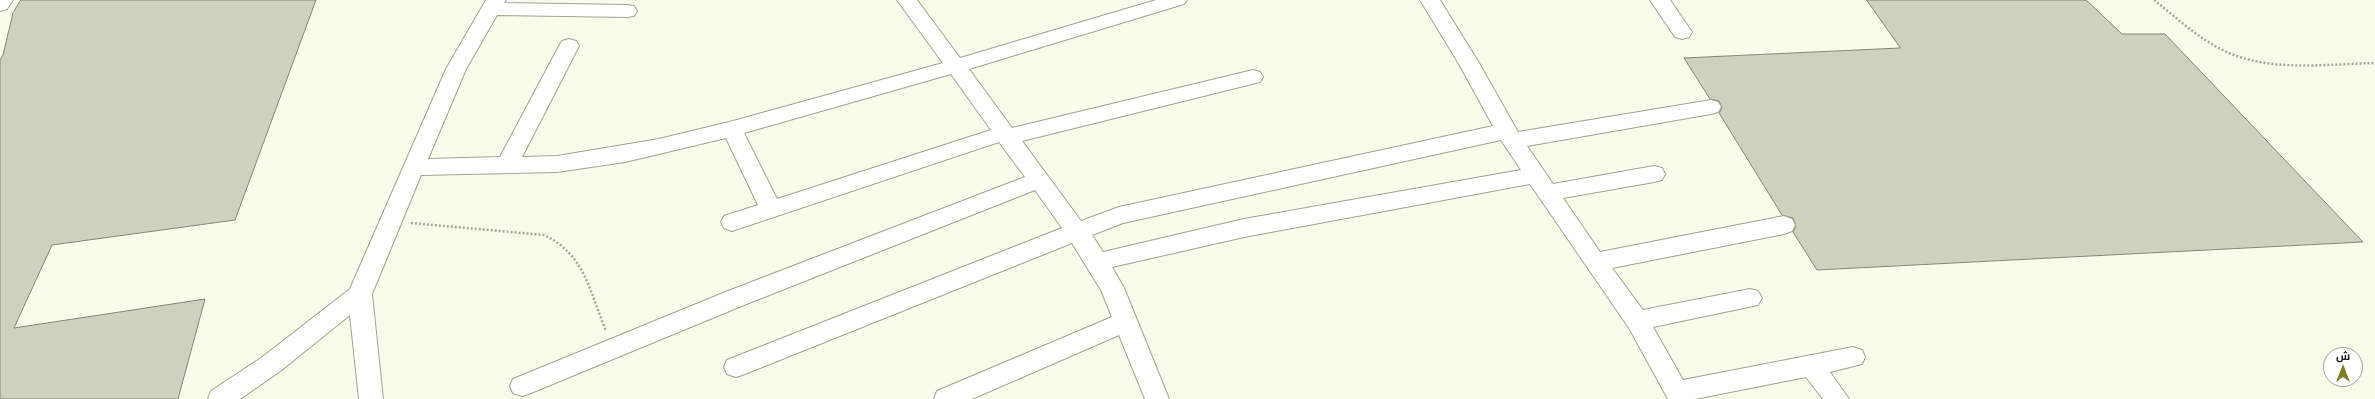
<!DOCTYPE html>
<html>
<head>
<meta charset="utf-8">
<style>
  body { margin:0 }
  #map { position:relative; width:2375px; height:399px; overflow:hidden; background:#fafcea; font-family:"Times New Roman",Cairo,serif }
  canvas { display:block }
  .north { position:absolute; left:2323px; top:347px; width:40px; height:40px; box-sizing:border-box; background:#fff; border:1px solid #a3a3a0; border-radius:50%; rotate:0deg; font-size:11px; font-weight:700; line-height:16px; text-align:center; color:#181812 }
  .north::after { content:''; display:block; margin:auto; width:14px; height:18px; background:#7d7f28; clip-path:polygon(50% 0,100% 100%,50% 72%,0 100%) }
</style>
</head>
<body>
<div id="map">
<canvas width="2375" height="399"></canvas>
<div class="north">ش</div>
</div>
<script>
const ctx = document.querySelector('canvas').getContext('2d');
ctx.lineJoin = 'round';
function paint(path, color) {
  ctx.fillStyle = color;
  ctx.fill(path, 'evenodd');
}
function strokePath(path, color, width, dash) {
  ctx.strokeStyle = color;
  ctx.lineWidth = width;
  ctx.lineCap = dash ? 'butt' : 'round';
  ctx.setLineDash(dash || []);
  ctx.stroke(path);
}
const building = new Path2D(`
  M21,0H316L235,220L52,245L14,328L205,299L178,399H0V60L3,55L13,13Z
  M1867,0H2086L2122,34H2165L2363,242L1817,270L1793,232L1796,226L1793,218L1782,215L1719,113L1722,108L1719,101L1710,99L1684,58L1900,48Z`);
const path = new Path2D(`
  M2154,0C2178,19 2201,41 2229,53C2273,72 2328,64 2375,63
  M411,223L544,235C585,254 590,293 606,331`);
const street = new Path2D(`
  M0,0H13L7,9L0,11Z
  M486,0H506L504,3L627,5L634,6L637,11L634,16L627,17L497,15L466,69L428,159L500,157L559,46L562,41L569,39L576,41L579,46L522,157L557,156L659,139L733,121L943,63L897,0H917L960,58L1156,0H1187L1184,4L969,69L1012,128L1253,70L1260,72L1263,77L1260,82L1022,141L1081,221L1119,207L1493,126L1459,64L1420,0H1440L1479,63L1518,132L1711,100L1718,102L1721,107L1718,112L1711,114L1527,146L1553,184L1654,166L1662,168L1665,174L1662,180L1654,182L1563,198L1600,252L1784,216L1792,219L1795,225L1792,231L1784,234L1612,268L1643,310L1750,289L1758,291L1762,298L1758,305L1653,327L1683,380L1853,347L1862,350L1865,357L1862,364L1830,372L1849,399H1823L1806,377L1695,399H1668L1629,328L1530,184L1244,237L1112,267L1124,288L1169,399H1145L1119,335L972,399H934L937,391L1112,317L1101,290L1072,243L745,374L736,377L727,374L724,367L727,360L1062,228L1035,190L744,305L531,393L522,396L513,393L510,386L513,379L728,291L1025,177L999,142L732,231L724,228L721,222L724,216L758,205L726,138L625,162L557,172L421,175L372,294L383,399H359L350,315L279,372L240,399H208L211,391L261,358L350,289L446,69ZM951,74L991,130L777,199L744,133ZM1501,140L1521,170L1244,219L1103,252L1092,235L1123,223Z
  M1650,0H1670L1692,32L1689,37L1682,39L1675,37Z`);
paint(building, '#cfd1bf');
strokePath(building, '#868777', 1);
strokePath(street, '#a3a493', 2);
strokePath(path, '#a7a89a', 2.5, [2, 2]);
paint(street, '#fff');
</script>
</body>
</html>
